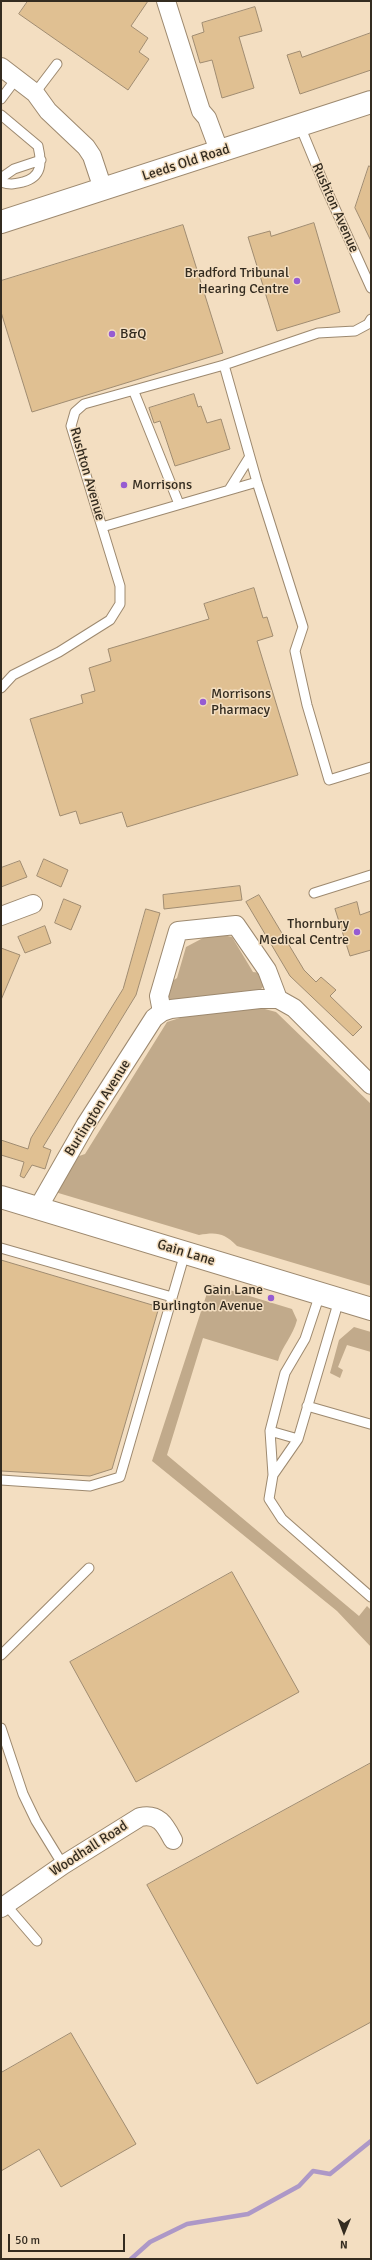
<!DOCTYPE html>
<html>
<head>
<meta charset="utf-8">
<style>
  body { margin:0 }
  #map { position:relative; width:372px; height:2260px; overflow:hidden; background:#f3dec1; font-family:Signika,sans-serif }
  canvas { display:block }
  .frame { position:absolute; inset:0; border:2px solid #342c20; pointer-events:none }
  .north { position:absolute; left:324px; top:2212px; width:40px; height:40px; -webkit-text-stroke:3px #f3dec1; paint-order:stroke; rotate:181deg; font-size:11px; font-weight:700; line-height:16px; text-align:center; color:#342c20 }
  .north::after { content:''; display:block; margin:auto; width:14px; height:18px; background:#342c20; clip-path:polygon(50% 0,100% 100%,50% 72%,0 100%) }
  .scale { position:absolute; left:8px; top:2234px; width:117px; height:18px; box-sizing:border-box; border:2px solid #342c20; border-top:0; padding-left:5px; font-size:12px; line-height:14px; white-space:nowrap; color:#342c20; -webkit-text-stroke:3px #f3dec1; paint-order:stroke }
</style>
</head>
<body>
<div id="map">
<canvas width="372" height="2260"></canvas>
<div class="frame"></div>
<div class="north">N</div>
<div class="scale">50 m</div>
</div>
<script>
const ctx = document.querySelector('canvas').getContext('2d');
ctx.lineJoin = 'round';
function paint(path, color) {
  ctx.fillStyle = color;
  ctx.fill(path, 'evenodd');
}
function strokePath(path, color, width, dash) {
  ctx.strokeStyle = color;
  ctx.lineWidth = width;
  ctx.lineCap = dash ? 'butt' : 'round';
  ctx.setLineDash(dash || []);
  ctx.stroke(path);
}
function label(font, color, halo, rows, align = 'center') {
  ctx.font = font + ' Signika,sans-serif';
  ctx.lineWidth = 3;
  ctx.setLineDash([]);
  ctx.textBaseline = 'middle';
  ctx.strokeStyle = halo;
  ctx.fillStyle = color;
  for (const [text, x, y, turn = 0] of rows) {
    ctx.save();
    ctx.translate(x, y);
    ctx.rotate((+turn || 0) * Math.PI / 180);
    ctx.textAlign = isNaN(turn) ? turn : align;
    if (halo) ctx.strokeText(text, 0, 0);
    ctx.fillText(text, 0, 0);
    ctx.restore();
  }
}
const green = new Path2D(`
  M223,935L232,937L253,972L261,973L264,986L260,990L172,1001L168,997L169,983L177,978L186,947L203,938Z
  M250,1005L276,1012L371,1104V1286L237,1246C224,1233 217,1232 199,1235L55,1192L79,1156L85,1154L167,1022L202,1011Z
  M210,1284L292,1309L297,1320C293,1336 282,1346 278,1361L203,1338L167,1455L359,1616L367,1606L371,1610V1647L337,1611L152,1461Z
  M354,1327L371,1332V1352L347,1345L338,1367L343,1370L340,1378L330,1373L339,1340Z`);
const stream = new Path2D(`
  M131,2259L150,2242L187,2224L248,2214L299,2186L313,2171L330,2174L371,2141`);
const building = new Path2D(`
  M28,1H148L131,26L148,38L139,52L149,59L128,90L19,14Z
  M255,7L262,31L239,37L254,88L222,98L212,60L200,63L192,36L204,32L202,23Z
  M371,33V70L300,94L287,55L300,51L302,57Z
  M369,166L371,167V241L355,208Z
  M314,223L340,312L277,331L248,237L270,231L271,236Z
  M183,225L223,353L32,412L1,312V281Z
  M194,394L198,407L201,406L207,423L221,419L230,449L175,466L160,421L154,423L149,408Z
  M254,588L263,618L267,617L273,636L257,641L298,775L127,827L122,812L80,824L76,811L60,816L30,719L83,703L81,695L95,691L89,668L111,661L108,649L209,619L204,604Z
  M44,859L68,870L61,887L37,876Z
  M20,861L27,877L1,887V868Z
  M240,886L242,900L164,909L163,895Z
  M259,895L304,970L316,982L321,977L336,990L330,996L362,1027L353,1036L290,976L246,902Z
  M64,899L81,906L71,930L55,923Z
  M357,902L360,915L371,911V950L350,956L335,909Z
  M146,909L160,913L136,995L43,1147L51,1150L45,1169L32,1165L24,1178L20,1176L24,1162L1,1155V1140L28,1149L31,1138L123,989Z
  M45,926L51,943L25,953L18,937Z
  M1,948L20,955L1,1000Z
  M1,1260L159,1307L112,1469L90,1476L1,1471Z
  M232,1572L299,1692L136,1782L70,1662Z
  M371,1763V2022L257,2084L147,1885Z
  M71,2033L136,2144L61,2187L39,2149L1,2171V2073Z`);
const service = new Path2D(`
  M35,93L57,64
  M1,99L16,79
  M1,115L38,146C42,163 42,177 23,182C14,184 10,185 1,182
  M300,126L324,184L371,288
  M1,178L14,169L41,160
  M224,365L257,482L303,627L295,651L307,705L329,780L371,767
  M134,392L179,504
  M229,490L249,458
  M102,527L257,482
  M1,688L13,675L59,652L110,620L120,604V586L71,426L75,412L84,404L224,365L318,333L355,331L368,324L371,319
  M314,893L371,875
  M1,1248L172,1297
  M320,1294L305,1339L285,1373L270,1431L273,1475L269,1499L282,1519L371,1597
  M307,1406L370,1424
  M270,1431L298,1439
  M273,1475L298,1439L339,1300
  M1,1480L90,1486L120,1477L185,1253
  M1,1655L89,1568
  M1,1728L23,1794L36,1821L63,1865
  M6,1905L37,1941`);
const minor = new Path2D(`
  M166,1L201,111L207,118L220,153
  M1,67L35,93L48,111L86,147L92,156L103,189
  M1,916L33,904
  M162,1012L159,996L178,931L236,925L267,970L278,999
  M38,1208L86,1124L154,1018L162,1012L171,1009L260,999H278L294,1008L371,1085
  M1,1908L63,1865L140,1817C159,1813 165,1825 173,1840`);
const tertiary = new Path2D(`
  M1,1197L371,1309`);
const secondary = new Path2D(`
  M1,222L371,102`);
const markers = [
  [297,281,4,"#965bd2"],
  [112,334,4,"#965bd2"],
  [124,485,4,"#965bd2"],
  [203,702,4,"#965bd2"],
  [357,932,4,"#965bd2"],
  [271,1298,4,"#965bd2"]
];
const streetNames = [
  ["Leeds Old Road",186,163,-18],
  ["Rushton Avenue",335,208,66],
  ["Rushton Avenue",87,474,74],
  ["Burlington Avenue",98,1108,-58],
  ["Gain Lane",186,1253,17],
  ["Woodhall Road",89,1849,-33]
];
const poiNames = [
  ["Bradford Tribunal",289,273],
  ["Hearing Centre",289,289],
  ["B&Q",120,334,"left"],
  ["Morrisons",132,485,"left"],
  ["Morrisons",211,694,"left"],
  ["Pharmacy",211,710,"left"],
  ["Thornbury",349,924],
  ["Medical Centre",349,940],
  ["Gain Lane",263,1290],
  ["Burlington Avenue",263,1306]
];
paint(green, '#c1aa8b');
strokePath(stream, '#ad98c7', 4.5);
paint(building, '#e0c092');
strokePath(building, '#a08c71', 1);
strokePath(service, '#9d896f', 11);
strokePath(minor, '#9d896f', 20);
strokePath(tertiary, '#9d896f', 24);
strokePath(secondary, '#9d896f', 24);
strokePath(service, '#fff', 9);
strokePath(minor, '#fff', 18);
strokePath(tertiary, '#fff', 22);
strokePath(secondary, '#fff', 22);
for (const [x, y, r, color] of markers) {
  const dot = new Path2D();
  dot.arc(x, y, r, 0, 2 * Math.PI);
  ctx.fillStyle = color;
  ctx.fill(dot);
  strokePath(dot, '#f3dec1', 1.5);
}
label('14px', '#342c20', '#f3dec1', streetNames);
label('14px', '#342c20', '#f3dec1', poiNames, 'right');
</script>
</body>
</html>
